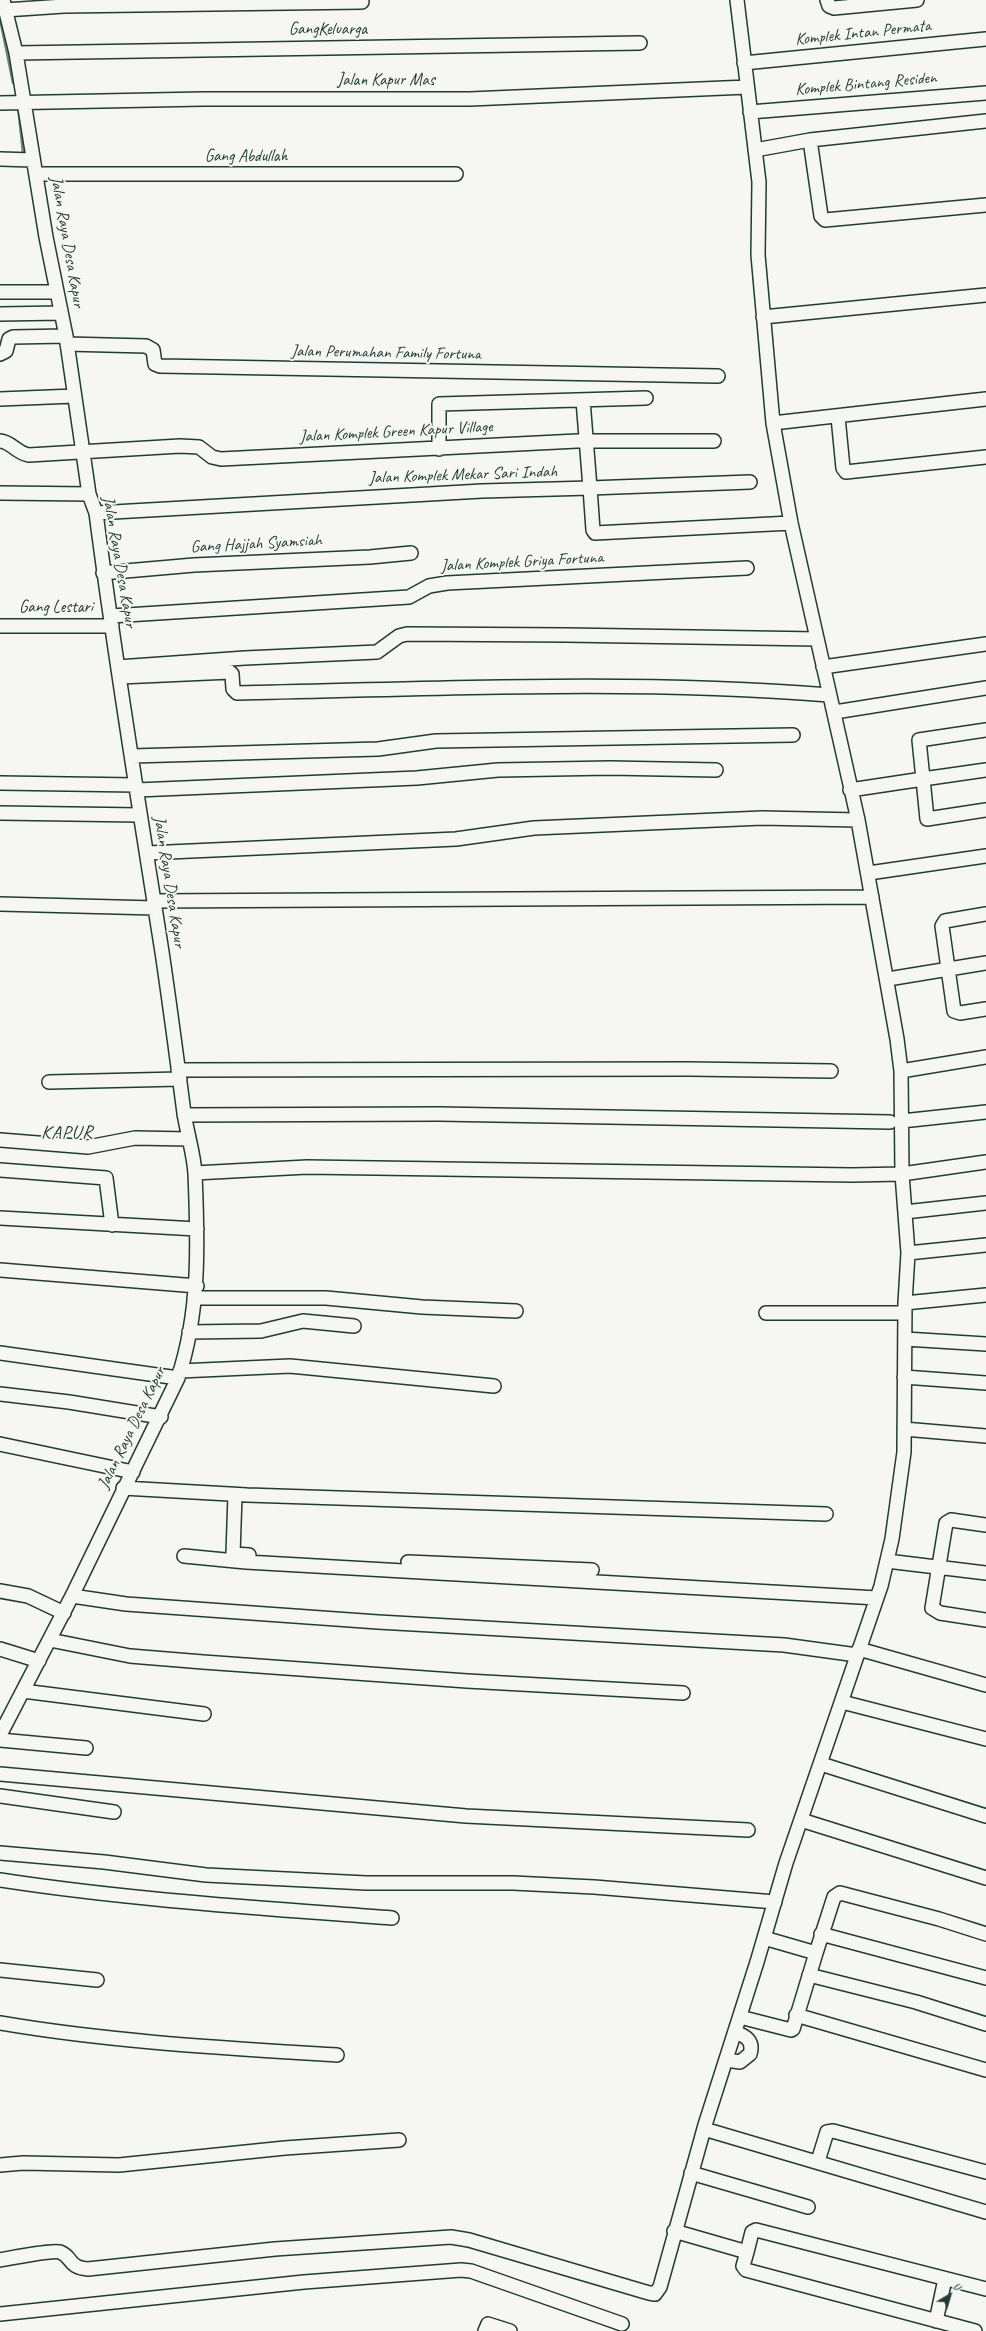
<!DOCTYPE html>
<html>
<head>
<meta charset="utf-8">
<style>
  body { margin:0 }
  #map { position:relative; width:986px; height:2331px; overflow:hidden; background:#f6f6f2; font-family:Caveat,sans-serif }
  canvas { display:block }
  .north { position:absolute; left:930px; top:2275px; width:40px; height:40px; -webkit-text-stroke:3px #f6f6f2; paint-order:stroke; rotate:38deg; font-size:11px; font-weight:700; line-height:16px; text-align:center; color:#1f3d34 }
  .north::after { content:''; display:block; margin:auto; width:14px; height:18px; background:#1f3d34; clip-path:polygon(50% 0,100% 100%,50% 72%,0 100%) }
</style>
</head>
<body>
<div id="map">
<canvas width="986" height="2331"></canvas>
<div class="north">U</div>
</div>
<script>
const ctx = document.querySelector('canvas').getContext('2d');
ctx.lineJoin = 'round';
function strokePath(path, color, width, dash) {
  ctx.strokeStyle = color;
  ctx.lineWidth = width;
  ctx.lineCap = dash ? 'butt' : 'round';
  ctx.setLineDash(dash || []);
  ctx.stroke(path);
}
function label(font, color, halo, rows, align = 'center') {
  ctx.font = font + ' Caveat,sans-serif';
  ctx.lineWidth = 4;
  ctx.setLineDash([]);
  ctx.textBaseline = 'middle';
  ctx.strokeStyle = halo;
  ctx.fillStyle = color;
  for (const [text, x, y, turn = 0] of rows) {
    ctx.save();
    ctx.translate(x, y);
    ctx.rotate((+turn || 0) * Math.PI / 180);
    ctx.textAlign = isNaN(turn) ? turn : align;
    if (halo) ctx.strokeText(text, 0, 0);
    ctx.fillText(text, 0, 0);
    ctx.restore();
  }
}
const stream = new Path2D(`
  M0,19L13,83
  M18,106L23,153`);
const minor = new Path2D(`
  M827,0L829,6L834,8L917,0
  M5,10L64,6L362,2
  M16,53L640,43
  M744,63L986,39
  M0,103L203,99H470L747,87
  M750,112L986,93
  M810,140L821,216L825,220L986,205
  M755,150L810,140L986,121
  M0,159L33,160
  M36,174H456
  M0,292H57
  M0,314L61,313
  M763,317L986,295
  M67,344L146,346L153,350L155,364L160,366L718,376
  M0,354L6,351L9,339L13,337L66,336
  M0,399L74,396
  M583,400L590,488L750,482
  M838,417L843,468L846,472L986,457
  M773,423L986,399
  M0,441C12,442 16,453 29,455L180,446L199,447L212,457L221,459L577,441H714
  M439,449V404L646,398
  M0,493L89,494
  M96,513L482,491L590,488L593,530L595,533L791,523
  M103,573L194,565L370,557L411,553
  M111,616L409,597L429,586L447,583L747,568
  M0,626H112
  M118,667L245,658L377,652L399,636L407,634L566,635L817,639
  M823,667L986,644
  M120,677L230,672L232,674L233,689L237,693C434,689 632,679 829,695
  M835,712L986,688
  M132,756L378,749L436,741L793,735
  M986,770L923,779L927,819L986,810
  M0,783L136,785
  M137,790L417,778L498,770L610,768L716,770
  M850,790L923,779L919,740L986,730
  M0,813L140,815
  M147,853L456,839L534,828L762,818L858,820
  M869,873L986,856
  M154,901L872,897
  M0,904L155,908
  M986,914L945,921L942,926L954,1011L960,1013L986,1009
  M888,979L986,963
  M178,1070L689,1069L831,1071
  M901,1071L986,1057
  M49,1082L180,1079
  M184,1115L439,1114L890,1122
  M902,1121L986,1112
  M0,1140L88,1147L135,1138L189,1139
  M0,1170L106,1178L112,1225
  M195,1173L307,1167L852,1175L902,1174L986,1162
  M905,1212L986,1203
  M0,1218L197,1229
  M908,1253L986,1245
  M0,1270L197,1286
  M194,1298H326L422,1307L516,1311
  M905,1303L986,1295
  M766,1313H905
  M189,1332L261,1331L303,1321L354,1326
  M905,1339L986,1344
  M0,1353L178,1378
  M180,1371L290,1366L494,1386
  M904,1377L986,1383
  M0,1394L69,1402L161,1417
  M904,1429L986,1436
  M0,1444L133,1472
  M123,1488L247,1495L826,1514
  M235,1495L233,1554L249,1555
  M986,1525L951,1520L946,1523L932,1608L940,1613L986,1620
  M184,1556L246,1562L877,1598
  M887,1561L986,1573
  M408,1562L592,1570
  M0,1591L28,1596L64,1613
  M72,1596L126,1604L378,1622L784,1645L857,1655
  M50,1640L130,1656L203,1662L467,1681L683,1693
  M0,1649L39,1661
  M859,1649L986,1685
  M23,1691L204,1714
  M842,1702L986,1739
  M0,1735L72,1596L178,1378C200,1312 198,1243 195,1174C194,1154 187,1133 184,1113C177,1059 170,1006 162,952C139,806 115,660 96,513L89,494L66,336L46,237L16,53L3,0
  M0,1740L86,1748
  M821,1764L986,1816
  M0,1774L466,1816L748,1830
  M0,1796L114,1812
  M801,1820L986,1878
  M0,1853L104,1862L206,1875L366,1883H513L594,1887L775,1902
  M0,1880C130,1900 261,1908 392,1918
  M821,1934L986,1978
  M816,1953L834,1897L840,1893L939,1919L986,1934
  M0,1970L97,1980
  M809,1975L916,2002L986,2024
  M796,2015L986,2070
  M740,2017L791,2030L793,2029L816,1953L764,1938
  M0,2023C111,2042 225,2048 337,2055
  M726,2060L740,2062L750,2054C754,2041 746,2036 735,2032
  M704,2129L986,2212
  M818,2161L827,2132L833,2131L986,2172
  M0,2165L23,2163L119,2165L285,2148L399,2140
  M691,2173L808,2207
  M674,2231L747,2252L752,2232L756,2230L986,2289
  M747,2252L743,2266L746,2270L975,2331
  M0,2260C10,2258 53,2250 60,2252C73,2257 67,2267 88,2269L275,2249L451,2237L469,2240L649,2293L655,2294L660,2287L705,2125L757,1962L786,1863L881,1586L892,1539L904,1452L905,1303L908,1253L902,1174L901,1071L897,1039L858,820L791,523L773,423L758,255L759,182L737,0
  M0,2314L304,2282L461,2270L471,2271L622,2324
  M936,2321L945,2279
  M485,2331L488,2324L510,2331`);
const streetNames = [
  ["GangKeluarga",328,30],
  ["Komplek Intan Permata",863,33,-6],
  ["Jalan Kapur Mas",386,81],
  ["Komplek Bintang Residen",866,84,-5],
  ["Gang Abdullah",246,157],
  ["Jalan Raya Desa Kapur",67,242,80],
  ["Jalan Perumahan Family Fortuna",386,353,1],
  ["Jalan Komplek Green Kapur Village",396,432,-3],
  ["Jalan Komplek Mekar Sari Indah",463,475,-2],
  ["Gang Hajjah Syamsiah",256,544,-3],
  ["Jalan Raya Desa Kapur",119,562,80],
  ["Jalan Komplek Griya Fortuna",522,562,-3],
  ["Gang Lestari",56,608],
  ["Jalan Raya Desa Kapur",169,882,81],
  ["Jalan Raya Desa Kapur",132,1428,-64]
];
const quarterNames = [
  ["KAPUR",67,1133]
];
strokePath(stream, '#72847d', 2.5);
strokePath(minor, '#1f3d34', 16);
strokePath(minor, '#f6f6f2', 13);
label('17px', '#1f3d34', '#f6f6f2', streetNames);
ctx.letterSpacing = '1px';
label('19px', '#1f3d34', '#f6f6f2', quarterNames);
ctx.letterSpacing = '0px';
</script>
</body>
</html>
